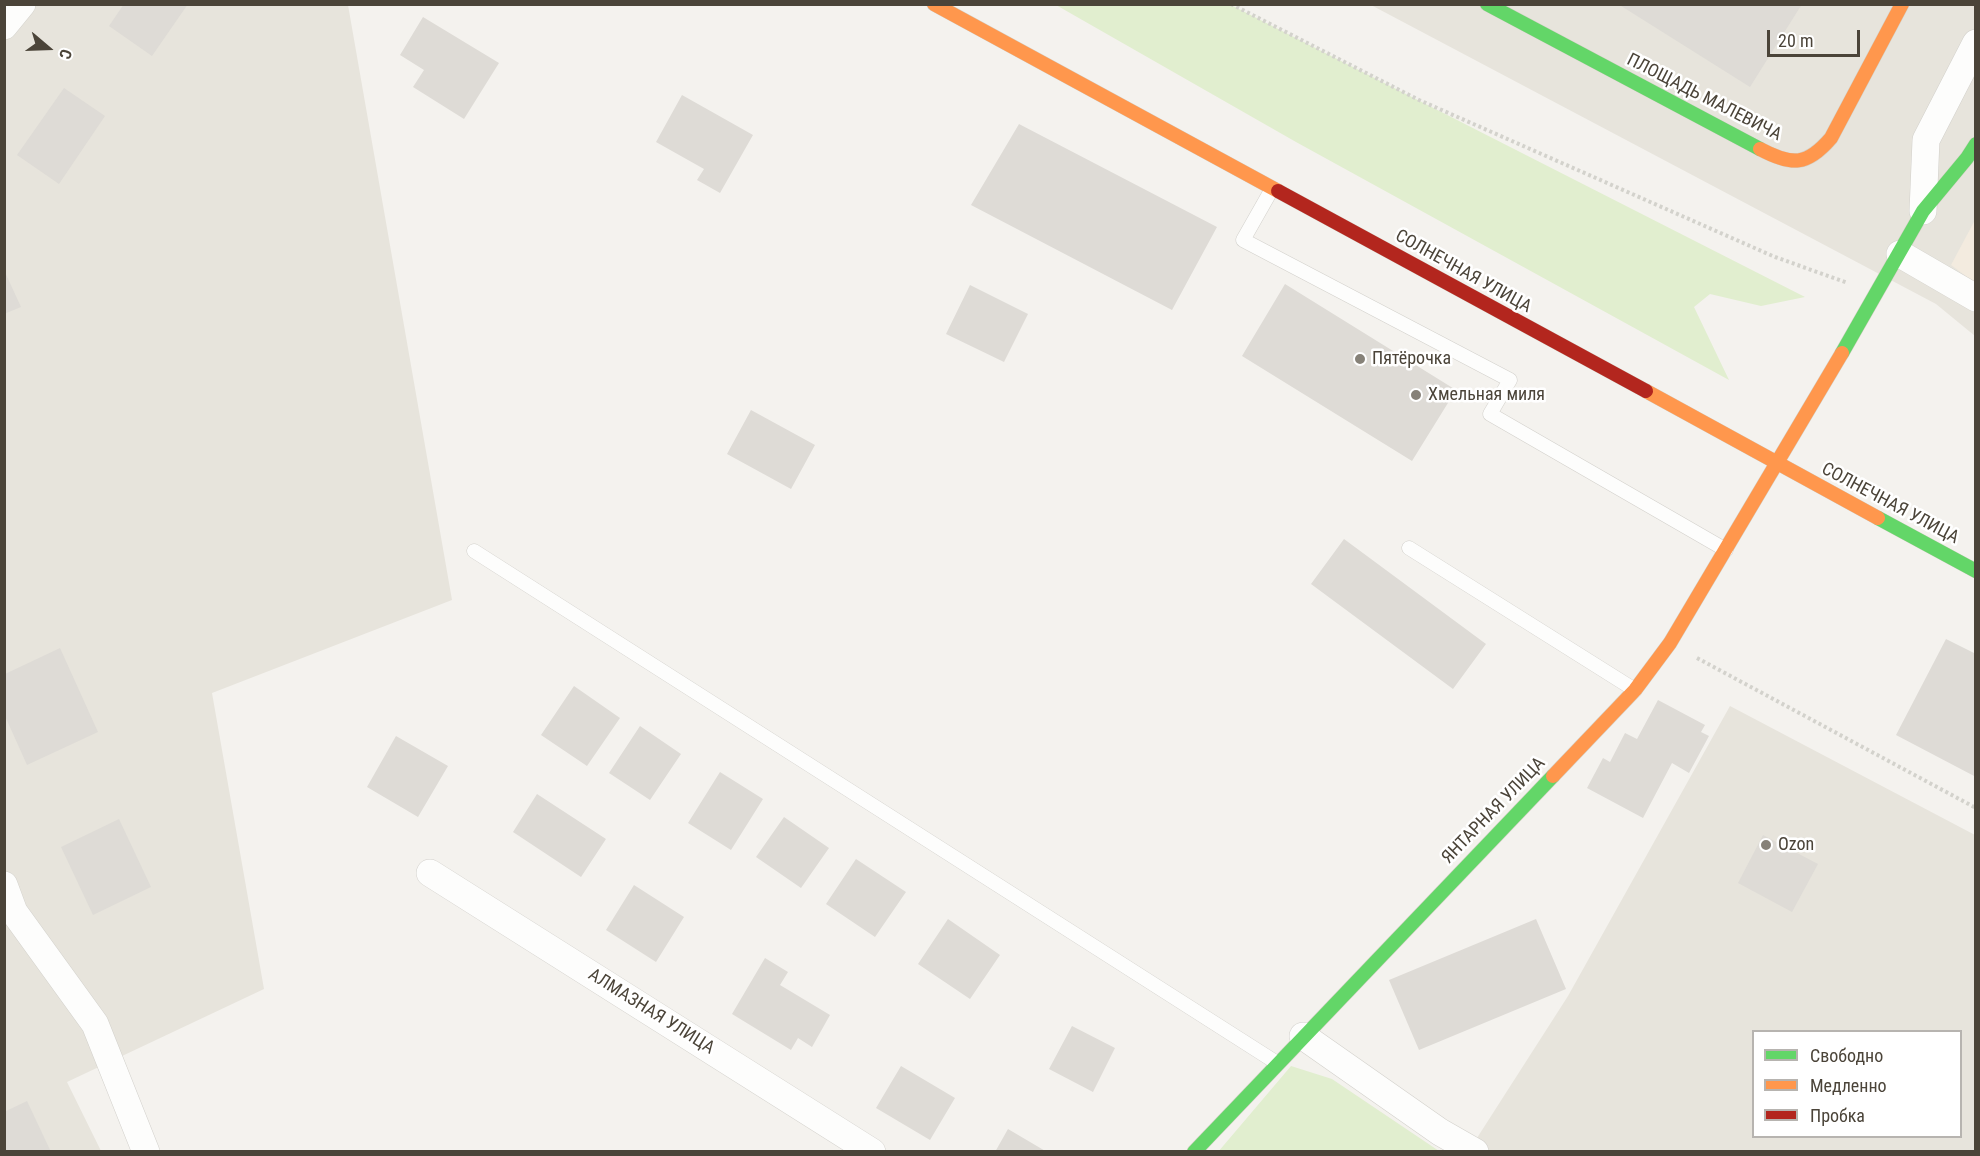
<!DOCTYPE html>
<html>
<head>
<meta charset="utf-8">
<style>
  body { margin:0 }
  #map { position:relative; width:1980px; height:1156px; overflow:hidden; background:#f4f2ee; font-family:"Roboto Condensed",sans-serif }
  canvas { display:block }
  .frame { position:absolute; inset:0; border:6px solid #4b4439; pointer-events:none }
  .legend { position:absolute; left:1752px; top:1030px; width:210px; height:108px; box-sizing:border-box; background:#fff; border:2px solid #b7b4b0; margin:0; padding:8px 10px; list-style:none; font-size:18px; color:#4b4439 }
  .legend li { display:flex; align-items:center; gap:12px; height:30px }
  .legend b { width:30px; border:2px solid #b7b4b0 }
  .north { position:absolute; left:18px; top:18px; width:60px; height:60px; -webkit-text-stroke:4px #fff; paint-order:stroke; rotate:109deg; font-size:16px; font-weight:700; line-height:24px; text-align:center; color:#4b4439 }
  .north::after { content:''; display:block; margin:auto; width:21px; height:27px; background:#4b4439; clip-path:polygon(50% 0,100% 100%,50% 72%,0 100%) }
  .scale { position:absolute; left:1767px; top:30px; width:93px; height:27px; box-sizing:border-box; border:3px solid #4b4439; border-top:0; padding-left:8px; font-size:18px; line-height:21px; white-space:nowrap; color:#4b4439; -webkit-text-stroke:4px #fff; paint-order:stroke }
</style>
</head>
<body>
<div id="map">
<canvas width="1980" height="1156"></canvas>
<div class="frame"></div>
<ul class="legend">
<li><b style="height:8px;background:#63d668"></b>Свободно</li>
<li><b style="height:8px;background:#ff974d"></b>Медленно</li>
<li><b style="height:8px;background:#b3261e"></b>Пробка</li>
</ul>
<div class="north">С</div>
<div class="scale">20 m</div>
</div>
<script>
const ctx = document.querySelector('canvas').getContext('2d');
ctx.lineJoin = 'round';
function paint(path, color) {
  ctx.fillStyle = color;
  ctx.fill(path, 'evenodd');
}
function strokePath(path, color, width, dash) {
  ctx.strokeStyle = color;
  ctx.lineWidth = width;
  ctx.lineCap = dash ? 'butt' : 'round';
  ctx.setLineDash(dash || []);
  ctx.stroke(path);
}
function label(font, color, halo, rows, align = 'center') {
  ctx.font = font + ' "Roboto Condensed",sans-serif';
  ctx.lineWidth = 5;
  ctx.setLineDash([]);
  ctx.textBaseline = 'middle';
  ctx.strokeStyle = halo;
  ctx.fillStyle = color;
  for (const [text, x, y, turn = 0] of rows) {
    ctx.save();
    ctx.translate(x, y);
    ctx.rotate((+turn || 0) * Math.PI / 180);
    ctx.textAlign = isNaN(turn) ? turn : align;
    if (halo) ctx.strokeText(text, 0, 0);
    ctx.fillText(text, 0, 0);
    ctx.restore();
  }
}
const residential = new Path2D(`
  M5,5H348L452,600L212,693L264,989L67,1082L101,1151L5,1152Z
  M1371,5H1975V336L1936,304Z
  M1730,706L1975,835V1151L1468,1152L1568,996ZM1754,1032H1960V1136H1754Z`);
const commercial = new Path2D(`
  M1975,220V283L1951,265Z`);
const green = new Path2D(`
  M1056,5H1231L1805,297L1761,306L1710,294L1694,307L1729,380L1296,142Z
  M1291,1066L1332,1079L1439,1151L1218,1152Z`);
const building = new Path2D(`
  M124,4H188L152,56L109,26Z
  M1618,4H1802L1750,87Z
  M423,17L499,63L464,119L413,87L424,70L400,55Z
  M64,88L105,116L59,184L17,155Z
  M682,95L753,135L720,193L697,180L704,169L656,142Z
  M1019,124L1217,227L1172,310L971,205Z
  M4,270L21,307L4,314Z
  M1285,284L1456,390L1412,461L1242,356Z
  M970,285L1028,314L1004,362L946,334Z
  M751,410L815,445L791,489L727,454Z
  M1344,539L1486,644L1453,689L1311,584Z
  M1946,639L1976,654V777L1896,735Z
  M60,648L98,732L27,765L5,716V674Z
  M574,686L620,718L587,766L541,735Z
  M1658,700L1705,725L1701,732L1709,736L1689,773L1672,763L1643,818L1587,788L1603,758L1610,762L1625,733L1637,739Z
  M640,726L681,754L650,800L609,773Z
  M396,736L448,766L418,817L367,787Z
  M720,772L763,799L731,850L688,823Z
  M537,794L606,839L581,877L513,832Z
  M784,817L829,848L801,888L756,857Z
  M119,819L151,887L93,915L61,847Z
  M1763,835L1818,864L1792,912L1738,883Z
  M856,859L906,892L875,937L826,904Z
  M634,885L684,917L656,962L606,930Z
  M948,919L1000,955L970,999L918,964Z
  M1536,919L1566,989L1419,1050L1389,980Z
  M765,958L788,972L780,985L830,1015L812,1047L798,1038L791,1050L732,1014Z
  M1072,1026L1115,1048L1093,1092L1049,1069Z
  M901,1066L955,1098L930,1140L876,1108Z
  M27,1101L51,1152H4V1112Z
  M1008,1129L1047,1152H995Z`);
const path = new Path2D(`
  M1231,4L1419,100L1775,257L1848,283
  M1697,658L1976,808`);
const lane = new Path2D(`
  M1272,189L1243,240L1510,380L1490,414L1726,550
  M1409,548L1635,690
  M474,551L1277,1063`);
const street = new Path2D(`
  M4,26L22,4
  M1923,211L1926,140L1976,43
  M1900,254L1976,298
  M430,873L872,1152
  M4,885L14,912L95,1024L146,1152
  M1303,1036L1440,1132L1475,1152`);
const fast = new Path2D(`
  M1487,4L1760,149
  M1842,353L1923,211L1967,158L1976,144
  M1878,518L1976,571
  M1194,1152L1553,776`);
const slow = new Path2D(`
  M934,4L1278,191
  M1760,149C1792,166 1807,166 1831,138L1902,4
  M1646,391L1878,518
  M1553,776L1635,690L1670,643L1842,353`);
const jam = new Path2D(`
  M1278,191L1646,391`);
const markers = [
  [1360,359,6,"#868178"],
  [1416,395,6,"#868178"],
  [1766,845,6,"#868178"]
];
const streetNames = [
  ["ПЛОЩАДЬ МАЛЕВИЧА",1704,98,27],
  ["СОЛНЕЧНАЯ УЛИЦА",1463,272,29],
  ["СОЛНЕЧНАЯ УЛИЦА",1890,504,28],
  ["ЯНТАРНАЯ УЛИЦА",1494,811,-46],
  ["АЛМАЗНАЯ УЛИЦА",651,1012,32]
];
const poiNames = [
  ["Пятёрочка",1372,359],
  ["Хмельная миля",1428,395],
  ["Ozon",1778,845]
];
paint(residential, '#e7e4dc');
paint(commercial, '#f3ebdf');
paint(green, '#e1eecf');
paint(building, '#dedbd6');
strokePath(lane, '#d2d0cb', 15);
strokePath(street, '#d2d0cb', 28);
strokePath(fast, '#d3cfc5', 15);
strokePath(slow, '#d3cfc5', 15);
strokePath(jam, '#d3cfc5', 15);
strokePath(path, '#d3d2cc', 4, [3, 3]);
strokePath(lane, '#fdfdfc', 14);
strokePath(street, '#fdfdfc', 27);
strokePath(fast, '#63d668', 14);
strokePath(slow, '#ff974d', 14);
strokePath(jam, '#b3261e', 14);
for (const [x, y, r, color] of markers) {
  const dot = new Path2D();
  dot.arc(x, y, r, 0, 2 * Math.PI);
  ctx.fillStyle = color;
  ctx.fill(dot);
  strokePath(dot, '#fff', 2);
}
label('18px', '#4b4439', '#fff', streetNames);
label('18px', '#4b4439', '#fff', poiNames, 'left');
</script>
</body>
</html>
